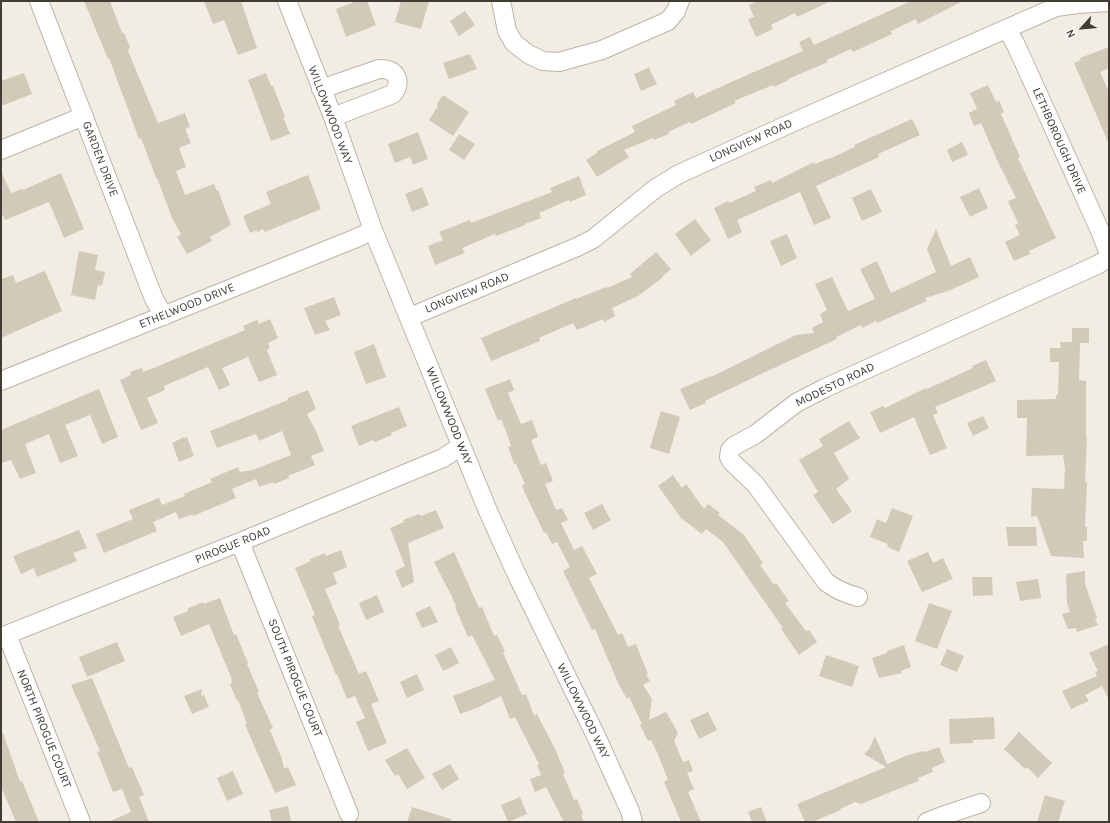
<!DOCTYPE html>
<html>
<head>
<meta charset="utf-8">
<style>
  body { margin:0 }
  #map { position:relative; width:1110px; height:823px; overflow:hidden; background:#f1ede3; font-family:Karla,sans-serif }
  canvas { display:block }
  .frame { position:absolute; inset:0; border:2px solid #423d34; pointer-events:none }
  .north { position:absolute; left:1062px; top:8px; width:40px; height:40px; -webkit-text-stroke:3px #fff; paint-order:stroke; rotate:243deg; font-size:11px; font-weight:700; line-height:16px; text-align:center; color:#423d34 }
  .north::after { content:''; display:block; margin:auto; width:14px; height:18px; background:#423d34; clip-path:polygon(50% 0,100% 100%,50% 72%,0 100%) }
</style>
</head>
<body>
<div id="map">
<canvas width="1110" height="823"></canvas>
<div class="frame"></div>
<div class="north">N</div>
</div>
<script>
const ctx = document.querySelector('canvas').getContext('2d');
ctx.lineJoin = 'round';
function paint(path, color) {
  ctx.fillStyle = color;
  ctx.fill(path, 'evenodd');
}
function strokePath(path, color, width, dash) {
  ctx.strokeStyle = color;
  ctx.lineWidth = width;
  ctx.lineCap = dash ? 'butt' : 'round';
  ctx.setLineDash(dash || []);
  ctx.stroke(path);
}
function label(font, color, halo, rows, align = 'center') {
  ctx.font = font + ' Karla,sans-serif';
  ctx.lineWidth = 4;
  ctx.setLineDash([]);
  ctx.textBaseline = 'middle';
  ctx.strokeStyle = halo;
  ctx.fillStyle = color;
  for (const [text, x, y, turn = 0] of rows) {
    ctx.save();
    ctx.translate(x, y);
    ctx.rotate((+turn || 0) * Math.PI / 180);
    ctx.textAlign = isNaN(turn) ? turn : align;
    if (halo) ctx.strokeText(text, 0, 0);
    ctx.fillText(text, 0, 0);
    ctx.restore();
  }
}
const building = new Path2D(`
  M84,1H110L122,33H124L130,47L128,51L158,123L185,113L190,127L185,129L191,143L179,148L186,167L176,171L185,195L214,184L217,191L218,190L231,225L210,237L212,241L187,254L177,237L181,234L172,218L157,178H156L141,138L139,139L109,58L108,59Z
  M204,1H241L257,48L238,55L224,20L213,24Z
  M357,1H367L376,25L346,37L336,9Z
  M401,1H429L421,29L395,22Z
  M757,1H831L797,17L795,13L771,25L773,29L756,37L748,19L754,17L749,5Z
  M911,1H963L918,24L916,19L891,31L892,34L853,52L851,49L827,60L828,62L788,79L789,80L774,87L773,85L734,101L736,103L691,124L690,122L668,132L669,134L654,140L653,138L624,150L629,157L597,177L586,160L597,153V151L635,132L632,126L676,105L674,101L693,92L696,98L747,75L803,51L799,42L810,37L814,45Z
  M465,11L475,25L459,36L450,21Z
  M1109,47V68L1100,72L1109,92V144L1074,63L1081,60L1080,58Z
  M470,54L477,69L449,79L443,63Z
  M650,67V70L657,84L641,91L634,74Z
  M24,73L32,94L1,106V81Z
  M266,73L271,86H273L278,99L285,117H283L290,134L271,141L248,80Z
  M988,85L996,102L999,100L1004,112L1001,114L1020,157L1018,158L1056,238L1029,251L1030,254L1014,261L1005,242L1020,235L1015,225L1018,223L1008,201L1016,198L998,162L981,123L974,126L969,113L977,109L970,93Z
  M443,95L469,112L453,136L429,120L438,106L437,104Z
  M912,119L920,135L878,154L879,157L816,186L831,218L814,225L800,192L737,220L742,232L728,239L714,208L728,201L729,203L756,191L754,187L771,180L772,183L814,162L815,164L829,158V159L855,147L854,145Z
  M418,132L428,159L413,165L410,157L395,163L388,144Z
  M459,134L475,144L464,160L449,150Z
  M962,142L968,155L952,162L947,150Z
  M1,171L11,193L22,189L23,190L61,173L84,229L64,238L49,202L5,220L1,212Z
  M308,175L321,209L265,232L263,229L257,232V230L250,233L243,216L271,204L266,192Z
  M579,176L586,195L570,202L569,200L539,213L541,218L525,224V225L496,236L495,234L462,248L465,253L435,265L428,246L443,240L439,232L470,220L471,223L552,192L550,188Z
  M422,187L429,205L412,212L405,194Z
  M979,188L988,208L970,217L960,197Z
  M871,189L882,212L862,221L852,198Z
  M695,219L711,240L691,256L675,234Z
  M936,229L951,266L970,257L979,277L948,291L925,298L927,301L877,323L876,321L862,328L861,325L836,337L837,339L776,367L719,394L705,401L706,403L690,410L680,389L711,376V377L796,335L814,333L812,328L823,322L820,314L827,310L815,284L832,277L848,311L875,299L860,269L877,261L891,293L936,272L927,249Z
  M787,234L797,258L781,266L770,241Z
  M79,251L98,255L95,270L105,272L102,286L98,285L95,300L71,295Z
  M656,252L671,269L662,277V278L638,296L612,308L615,316L604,322L603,319L577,330L573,323L539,338L540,341L491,361L481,338L576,298V299L606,287L607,288L632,277L630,274Z
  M45,271L62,311L1,338V279L13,275L16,283Z
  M334,297L341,315L325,321L330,330L315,335L304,308Z
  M270,319L278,338L268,343L270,348L267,350L277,375L259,382L248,357L222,368L230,385L219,390L208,367L164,386L165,390L147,398L158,423L141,430L120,380L131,375L130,372L142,368L143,372L156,367L245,330L243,326L257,320L259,324Z
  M1072,328H1089V343H1080L1079,380L1086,381V437H1087L1085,482H1087L1085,527H1087V541H1083L1084,558L1051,556L1037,516L1031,517L1032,488L1064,489L1065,469L1063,455L1026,456L1027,418H1017V400L1056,399V395H1058L1059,362H1050V348H1061L1060,342H1072Z
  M374,344L386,377L366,384L354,352Z
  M986,360L996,381L935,407L938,413L933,415L947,448L930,455L914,417L880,433L870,412L883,406L885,408L926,388L927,389L973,368L972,366Z
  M510,379L514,390L508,393L521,424L532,420L538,437L531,440L541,465L546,463L553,481L545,484L556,510L562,508L568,520L561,523L574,550L582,546L597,574L589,578L618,635L622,633L628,647L636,644L648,674L646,675L650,681L643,685L652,699L649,720L666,712L678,733L674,741L683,762L689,760L693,771L687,773L694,789L688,792L701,822H681L664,782L668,780L657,752L651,740L648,741L640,725L642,724L629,697L627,699L619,685L595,629L592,630L563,571L570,567L557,542L552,544L546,532L544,533L524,491L522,485L525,484L516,464H514L508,447L511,446L507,434L501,419L498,421L485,389Z
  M99,389L118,437L102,444L90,415L65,425L78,456L60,463L49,434L25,444L36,473L20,479L11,460L1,463V430Z
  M308,390L316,409L307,414L317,433L324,451L311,456L315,465L288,476L289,478L274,484L273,482L259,487L256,479L232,489L236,498L193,516V514L179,519L176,512L153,522L157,531L104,553L96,534L133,519L129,510L159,498L162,505L185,496L184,494L212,482L210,479L238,467L240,472L253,470L291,455L282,431L259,441L256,434L217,448L210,431L288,400V398Z
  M399,407L407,426L391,433L392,435L375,442L373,440L359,446L351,426Z
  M661,411L680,417L669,454L650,448Z
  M983,416L989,428L973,436L967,423Z
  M849,421L860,438L834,453L849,479L836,489L852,511L833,524L813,495L818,492L799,460L823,446L819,439Z
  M184,437V438L187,437L194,456L179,462L172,443Z
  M673,475L682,488L686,484L704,509L708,504L720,513L718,515L744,535L763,563L760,565L774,585L776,583L789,601L785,603L806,631L809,630L817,642L799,655L781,629L783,628L723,542L706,529L702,534L681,518L658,486Z
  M602,504L611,520L593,530L584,513Z
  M892,508L913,516L899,552L887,547L888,544L870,537L877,519L886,523Z
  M436,510L444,528L408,543L414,582L402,588L395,571L405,566L390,528L404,522L403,520L419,514L421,516Z
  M1006,527H1036L1037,546H1008Z
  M79,530L87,548L73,553L77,561L37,577L34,568L21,574L13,556Z
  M341,550L347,567L333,573L337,584L325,589L340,625L338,626L359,674L366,671L379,701L371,704L387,743L368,751L356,722L365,718L355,696L347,699L337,674L336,675L312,616L315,615L295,568L311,561L310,559L325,553L326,556Z
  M454,552L479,608L482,607L494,636L497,635L505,651L503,653L522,695L526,694L534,716L537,714L557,753L565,773L563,774L574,800L577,799L583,814L581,815L584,822H564L546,787L535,792L530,779L541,775L537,765L539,764L515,717L510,719L501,696L479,707L460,714L453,696L495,680L472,635L468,637L455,607L456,606L451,595L434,562Z
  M928,552L933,563L943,558L953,579L922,592L907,561Z
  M1085,571V584L1097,618L1095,619L1098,625L1077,632L1076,628L1068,629L1062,614L1070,612L1067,603L1066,574Z
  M972,577H992L993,595L973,596Z
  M1038,579L1041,598L1020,601L1016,582Z
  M377,595L384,612L366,620L359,603Z
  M220,598L234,635L236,634L248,663L247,664L259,692L257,693L273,728L270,730L282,759L284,769L288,767L296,785L275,793L249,734L245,724H247L238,700L237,701L230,684L232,683L231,677L209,624L181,636L173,617L188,611L187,609L203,602L204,604Z
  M929,603L952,611L937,649L915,641Z
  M430,606L438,622L422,628L415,613Z
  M117,642L125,661L87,677L79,657Z
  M1109,644V700L1102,686L1085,695L1089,701L1071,709L1062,691L1097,676L1095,672L1098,671L1089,653Z
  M904,645L911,667L901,671L902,673L879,678L872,658L887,653V651Z
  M451,647L459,663L443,671L435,655Z
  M947,649L964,656L957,672L940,665Z
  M826,655L859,666L852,687L819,676Z
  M417,674L424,690L407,698L400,682Z
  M92,678L129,768L132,767L144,795L139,797L149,822H108L131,812L122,789L113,792L97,752L100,751L71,685Z
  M202,689L201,696L204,695L209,707L192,714L184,696Z
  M708,712L717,730L699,739L690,720Z
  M994,717L995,739L973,740V743L950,744L949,719Z
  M1019,732L1052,763L1038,778L1027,767L1025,769L1004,749Z
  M1,733H3L20,782L22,781L39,822H16L11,810L1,787Z
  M875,736L887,764L908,755L924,751L925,752L939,747L945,762L932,768L933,772L918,778L919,781L908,785L861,804L855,802L840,809L841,810L812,822H805L797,804L886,767L864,754L869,749Z
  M407,748L425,778L407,789L398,774L395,776L385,760Z
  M450,764L459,779L442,790L432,774Z
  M233,771L243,794L227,801L217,778Z
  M1045,795L1065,801L1058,822H1037Z
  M520,797L527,814L508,822L501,805Z
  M288,806L291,822H272L269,810Z
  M412,807L451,819V822H407Z
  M761,807L767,822H752L748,812Z`);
const minor = new Path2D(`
  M39,1L154,299L164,316
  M287,1L333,117L373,230L488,511L516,573L596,736L630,811L633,822
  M501,1L507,31L514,43L528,54L543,61L559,62L602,50L668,21L676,11L680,1
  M1007,29L1016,45L1101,233L1109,254
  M321,89L379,69C396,68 403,81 393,94L333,117
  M1,150L84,116
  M410,317L577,247L593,239L656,188L679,174L787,125L1056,7L1077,4L1109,2
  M1,381L359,237L373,230
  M240,542L349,814
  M858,597C847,594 835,589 826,582L756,485L732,462L729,457L730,450L734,446L756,434L796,403L825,388L1097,265L1109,258
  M7,635L81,822
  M1,637L240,542L443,458L461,446
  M927,822L942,816L981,803`);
const streetNames = [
  ["WILLOWWOOD WAY",330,115,69],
  ["LONGVIEW ROAD",751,141,-24],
  ["LETHBOROUGH DRIVE",1059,141,66],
  ["GARDEN DRIVE",100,159,69],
  ["LONGVIEW ROAD",467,293,-22],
  ["ETHELWOOD DRIVE",187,306,-22],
  ["MODESTO ROAD",835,385,-26],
  ["WILLOWWOOD WAY",449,416,68],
  ["PIROGUE ROAD",233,545,-22],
  ["SOUTH PIROGUE COURT",295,678,68],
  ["WILLOWWOOD WAY",583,711,64],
  ["NORTH PIROGUE COURT",44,729,68]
];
paint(building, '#d2c9b9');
strokePath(minor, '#bcb5a7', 20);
strokePath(minor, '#fff', 18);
label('12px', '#423d34', '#fff', streetNames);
</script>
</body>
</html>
